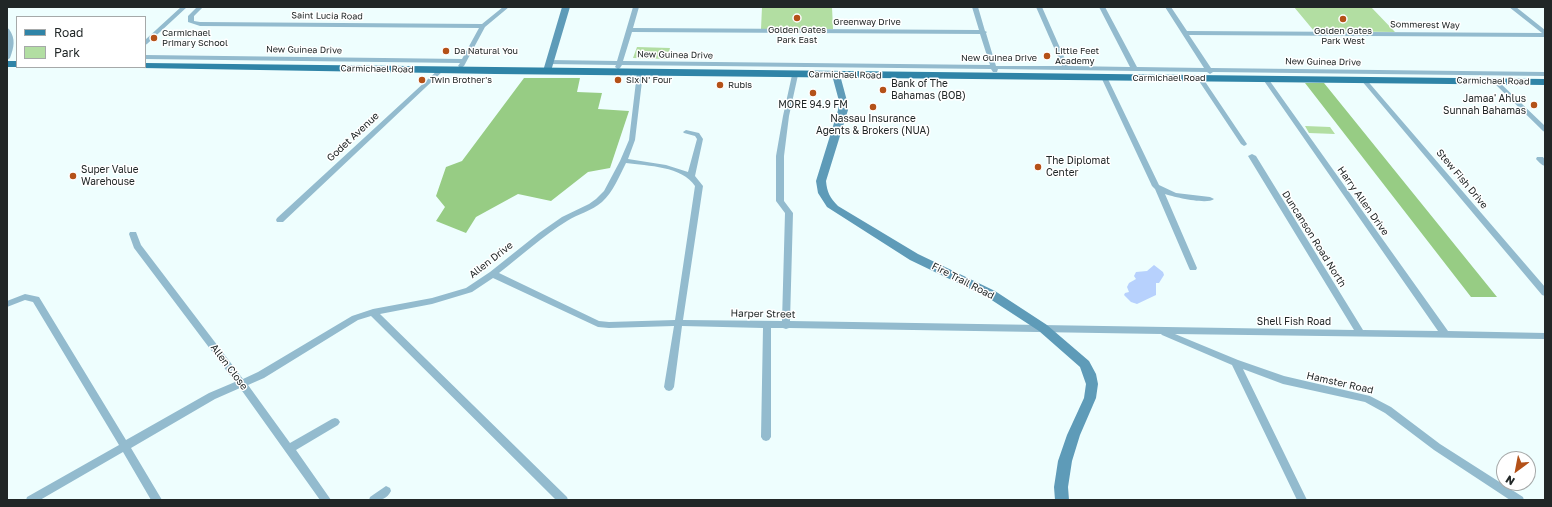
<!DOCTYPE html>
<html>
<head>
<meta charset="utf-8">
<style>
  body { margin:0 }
  #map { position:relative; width:1552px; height:507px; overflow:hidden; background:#eefefe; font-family:"Golos Text",sans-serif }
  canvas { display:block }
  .frame { position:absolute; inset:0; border:8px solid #212727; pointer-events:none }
  .legend { position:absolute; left:16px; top:16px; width:130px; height:52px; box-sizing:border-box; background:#fff; border:1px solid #a6a9a9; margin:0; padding:5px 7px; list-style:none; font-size:12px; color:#212727 }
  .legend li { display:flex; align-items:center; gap:8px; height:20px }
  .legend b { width:20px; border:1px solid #a6a9a9 }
  .north { position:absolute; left:1496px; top:451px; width:40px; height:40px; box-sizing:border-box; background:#fff; border:1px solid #a6a9a9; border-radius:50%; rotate:212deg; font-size:11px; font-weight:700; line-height:16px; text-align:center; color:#212727 }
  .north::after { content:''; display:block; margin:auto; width:14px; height:18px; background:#b45118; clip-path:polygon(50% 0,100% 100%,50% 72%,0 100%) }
</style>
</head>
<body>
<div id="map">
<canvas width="1552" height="507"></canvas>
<div class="frame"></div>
<ul class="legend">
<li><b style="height:5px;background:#2f84a7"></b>Road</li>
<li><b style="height:11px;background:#b2dea2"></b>Park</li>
</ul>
<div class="north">N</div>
</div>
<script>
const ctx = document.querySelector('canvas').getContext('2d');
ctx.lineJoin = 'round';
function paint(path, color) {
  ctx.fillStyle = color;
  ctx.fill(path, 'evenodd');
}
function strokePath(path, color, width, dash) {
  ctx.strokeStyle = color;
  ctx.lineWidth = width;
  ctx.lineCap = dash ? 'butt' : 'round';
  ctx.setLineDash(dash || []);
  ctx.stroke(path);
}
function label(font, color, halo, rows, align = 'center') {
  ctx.font = font + ' "Golos Text",sans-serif';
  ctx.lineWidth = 3;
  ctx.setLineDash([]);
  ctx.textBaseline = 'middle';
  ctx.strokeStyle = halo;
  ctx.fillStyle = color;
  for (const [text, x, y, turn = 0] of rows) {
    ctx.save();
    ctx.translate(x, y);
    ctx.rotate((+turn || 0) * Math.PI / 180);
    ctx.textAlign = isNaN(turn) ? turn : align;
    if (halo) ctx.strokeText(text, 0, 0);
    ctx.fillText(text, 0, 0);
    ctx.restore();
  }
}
const green = new Path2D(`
  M762,7H832L833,29H761Z
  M1294,7H1371L1395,32L1314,31Z
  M637,47L670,48L667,59L633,58Z
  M1305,126L1330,127L1335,134L1309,133Z`);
const forest = new Path2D(`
  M524,78H580L577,92L602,93L598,109L629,111L610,168L588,172L551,201L518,194L476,217L466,233L436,221L445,207L436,196L446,167L462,161Z
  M1305,83H1324L1497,297H1471Z`);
const water = new Path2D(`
  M1154,265L1163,272L1164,275L1159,283H1156V295L1137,304L1131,302L1124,295L1125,293L1129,292L1127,287L1129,283L1136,279L1134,276L1136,272L1147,271Z`);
const street = new Path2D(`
  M181,7H187L147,44L145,45V40Z
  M197,7H203L194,16V21L200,22L482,24L503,7H509L485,27L464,66L461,68L458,66L460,63L145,59V55L462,59L479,28L200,26L188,22V16Z
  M633,7H639L633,28L979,30L972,7H978L985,31L987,32L986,33L996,66H1062L1036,7H1042L1068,66L1130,67L1099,7H1105L1137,67L1204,68L1165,7H1171L1187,31L1542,33L1509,7H1516L1545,30V37L1189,35L1211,68L1545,72V76L1213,72L1210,74L1207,72L998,69L997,72H993L991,69L622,65L620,68L618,69L615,67L616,65L549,64L546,62L549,60L617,61ZM632,32L980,34L990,65L623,61Z
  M7,28L9,29C16,39 14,47 10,58L7,60Z
  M441,68L443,69V71L283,222H277L276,220L277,218L439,69Z
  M640,71L643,73L635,140L628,159L666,165L688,172L697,139L695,136L684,133L683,132L686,130L699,133L703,139L695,176L703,186L683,320L782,321L785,213L776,201V156L783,116L792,75L795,73L798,75L789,116L784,156V201L793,213L790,321L1354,330L1248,156L1252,154L1256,156L1363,330L1438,331L1262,78L1263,77H1267L1448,331L1545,333V339L1175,334L1238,360L1284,376L1370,396L1391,407L1440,444L1523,497L1524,500H1510L1434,450L1385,413L1365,402L1283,384L1243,369L1307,500H1297L1232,365L1162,335L1161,334L789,328L786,329L783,328H771V437L769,440L766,441L763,440L761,437L763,328L682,326L674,387L672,390L669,391L666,390L664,387L674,326L609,328L598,327L493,278L472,292L432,304L380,314L567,497L568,500H556L371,316L358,320L264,378L248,385L290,443L332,419L335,418L338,419L340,422L338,425L296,450L331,500H320L240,388L215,399L131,448L162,500H151L123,452L40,500H26L27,497L119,445L33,302L25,300L7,307V301L25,294L39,297L126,440L209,393L235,382L134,248L129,234L130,232H136L141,245L243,379L258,372L352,316L373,309L432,298L466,288L490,272L539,233L562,217L589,204L596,199L604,191L620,161L629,140L637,73ZM626,163C648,166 682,166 695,186L675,320L609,322L599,321L499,273C521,256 543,236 567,221C578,214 592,211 602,202C613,192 619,177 626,163Z
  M1104,75L1107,77L1159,185L1176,193L1210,197L1214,199C1207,205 1174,197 1165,194L1197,268L1196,270H1190L1189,268L1155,189L1152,186L1101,77Z
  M1200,76L1202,77L1247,144L1246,145L1244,146L1241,144L1197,78Z
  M1363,77L1365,78L1545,287V296L1542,295L1361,80V78Z
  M1495,79L1497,80L1545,126V132L1543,131L1493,82L1492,81Z
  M1537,157H1543L1545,160V166C1541,165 1539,162 1536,159Z
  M386,486L390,488L391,491C386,501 378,500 369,500L370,497Z`);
const secondary = new Path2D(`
  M562,7H570L551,71L547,74L544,73L543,71Z
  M836,72L840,75L847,101L848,110L826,181C827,192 830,198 838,206L918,254L995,291L1047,325L1089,361L1096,374L1098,384L1096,398L1080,435L1072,461L1068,487L1069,500H1055L1054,487L1058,461L1067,435L1084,398L1086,384L1080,367L1039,331L987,297L910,260L827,207L818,193L816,181L838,110L839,101L832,75Z`);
const primary = new Path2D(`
  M7,61H17V67H7Z
  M145,63L1545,79V85L495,74L142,68L145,67Z`);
const markers = [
  [797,18,4,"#b45118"],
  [1343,19,4,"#b45118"],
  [154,38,4,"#b45118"],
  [446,51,4,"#b45118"],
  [1047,56,4,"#b45118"],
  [422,80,4,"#b45118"],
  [618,80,4,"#b45118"],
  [720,85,4,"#b45118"],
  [883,90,4,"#b45118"],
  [813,93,4,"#b45118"],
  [1534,105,4,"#b45118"],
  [873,107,4,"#b45118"],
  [1038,167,4,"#b45118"],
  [73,176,4,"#b45118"]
];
const farStreetnames = [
  ["Saint Lucia Road",327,16,1],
  ["Greenway Drive",867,22],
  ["Sommerest Way",1425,25,1],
  ["New Guinea Drive",304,50,1],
  ["New Guinea Drive",675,55,1],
  ["New Guinea Drive",999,58],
  ["New Guinea Drive",1323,62,1],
  ["Carmichael Road",377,69,1],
  ["Carmichael Road",845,75,1],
  ["Carmichael Road",1169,78],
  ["Carmichael Road",1493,81,1]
];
const farPoinames = [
  ["Golden Gates",797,30,"center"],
  ["Park East",797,40,"center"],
  ["Golden Gates",1343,31,"center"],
  ["Park West",1343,41,"center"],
  ["Carmichael",162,33],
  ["Primary School",162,43],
  ["Da Natural You",454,51],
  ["Little Feet",1055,51],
  ["Academy",1055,61],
  ["Twin Brother's",430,80],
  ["Six N' Four",626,80],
  ["Rubis",728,85]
];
const poiNames = [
  ["Bank of The",891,84],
  ["Bahamas (BOB)",891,96],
  ["Jamaa' Ahlus",1526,99,"right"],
  ["Sunnah Bahamas",1526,111,"right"],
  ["MORE 94.9 FM",813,105,"center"],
  ["Nassau Insurance",873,119,"center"],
  ["Agents & Brokers (NUA)",873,131,"center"],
  ["The Diplomat",1046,161],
  ["Center",1046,173],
  ["Super Value",81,170],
  ["Warehouse",81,182]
];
const streetNames = [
  ["Godet Avenue",353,137,-43],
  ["Stew Fish Drive",1462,179,50],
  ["Harry Allen Drive",1363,201,55],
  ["Duncanson Road North",1314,239,58],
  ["Allen Drive",491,260,-38],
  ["Fire Trail Road",963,281,27],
  ["Harper Street",763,314,1],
  ["Shell Fish Road",1294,322],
  ["Allen Close",229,367,53],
  ["Hamster Road",1340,383,13]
];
paint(green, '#b2dea2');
paint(forest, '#97cc84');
paint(water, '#b7d1fd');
paint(street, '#93bbce');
paint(secondary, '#5e9bb8');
paint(primary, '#2f84a7');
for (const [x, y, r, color] of markers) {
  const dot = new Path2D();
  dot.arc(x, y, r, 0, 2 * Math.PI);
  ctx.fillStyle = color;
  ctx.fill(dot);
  strokePath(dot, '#fff', 1.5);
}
label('9px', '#212727', '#fff', farStreetnames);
label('9px', '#212727', '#fff', farPoinames, 'left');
label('10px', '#212727', '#fff', poiNames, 'left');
label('10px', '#212727', '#fff', streetNames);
</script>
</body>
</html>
